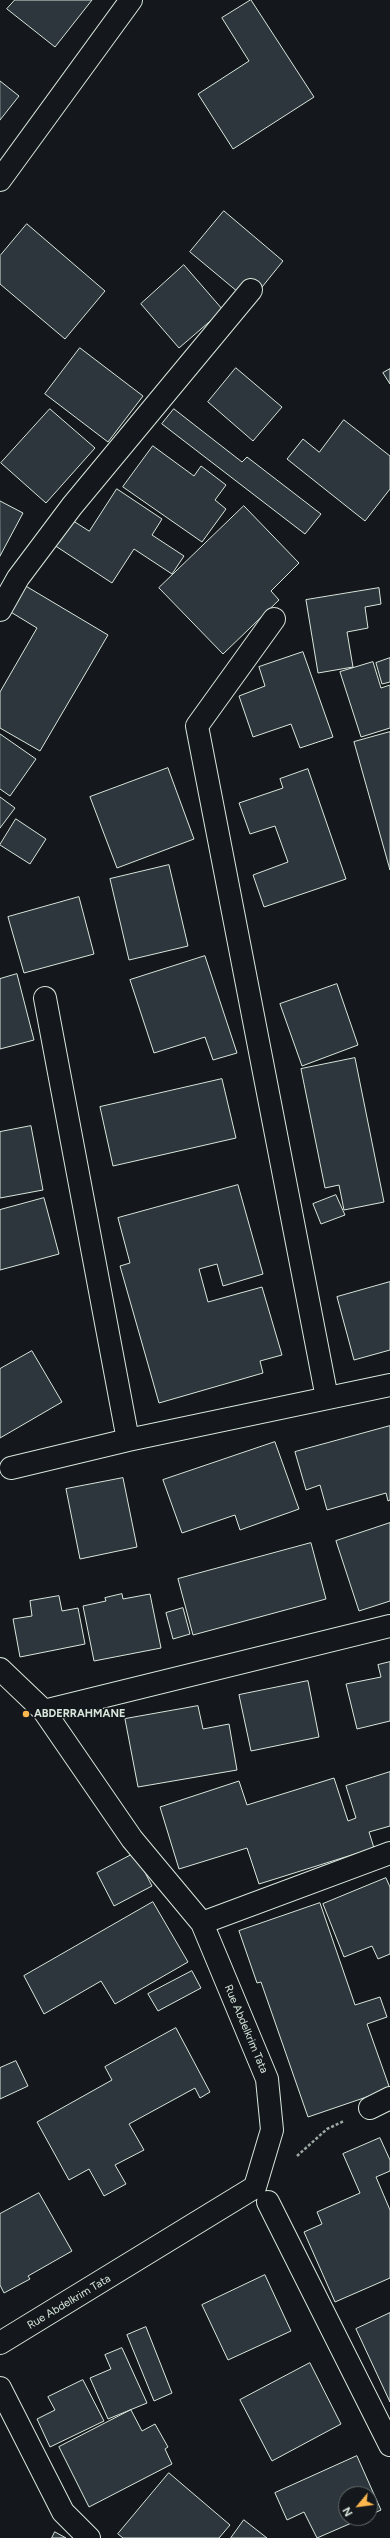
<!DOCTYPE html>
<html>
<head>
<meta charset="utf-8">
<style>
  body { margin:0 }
  #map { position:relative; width:390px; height:2538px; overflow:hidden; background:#14181c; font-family:Figtree,sans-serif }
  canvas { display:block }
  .north { position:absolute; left:338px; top:2486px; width:40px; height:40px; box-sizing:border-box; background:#14181c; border:1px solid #626a69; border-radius:50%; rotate:241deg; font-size:11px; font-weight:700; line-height:16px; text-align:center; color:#d8e6dc }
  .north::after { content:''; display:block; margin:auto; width:14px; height:18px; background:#ffb74d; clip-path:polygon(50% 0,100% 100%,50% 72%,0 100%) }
</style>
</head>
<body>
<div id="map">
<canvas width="390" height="2538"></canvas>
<div class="north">N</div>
</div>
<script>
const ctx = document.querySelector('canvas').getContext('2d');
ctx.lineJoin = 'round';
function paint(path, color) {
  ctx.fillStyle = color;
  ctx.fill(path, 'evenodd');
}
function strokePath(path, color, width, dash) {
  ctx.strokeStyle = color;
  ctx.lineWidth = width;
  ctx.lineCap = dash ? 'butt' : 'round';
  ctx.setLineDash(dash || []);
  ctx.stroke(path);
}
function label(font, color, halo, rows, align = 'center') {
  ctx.font = font + ' Figtree,sans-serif';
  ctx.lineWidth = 3;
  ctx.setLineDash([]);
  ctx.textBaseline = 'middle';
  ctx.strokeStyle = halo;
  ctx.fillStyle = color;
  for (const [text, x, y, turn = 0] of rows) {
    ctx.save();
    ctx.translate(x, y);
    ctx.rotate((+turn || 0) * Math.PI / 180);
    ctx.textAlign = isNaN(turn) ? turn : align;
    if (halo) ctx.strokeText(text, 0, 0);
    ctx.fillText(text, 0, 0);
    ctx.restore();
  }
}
const building = new Path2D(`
  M15,0H92L55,47L7,9Z
  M251,0L314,97L233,149L198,94L249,61L222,18Z
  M0,81L19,96L0,120Z
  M224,211L283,261L250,302L190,252Z
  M27,224L105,291L65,339L0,284V256Z
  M184,265L223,310L179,348L141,304Z
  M80,348L143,396L108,442L45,394Z
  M236,368L282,407L253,441L208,402Z
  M390,369V384L383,373Z
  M50,409L95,448L46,503L1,463Z
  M174,409L242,462L247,457L321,514L305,534L162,424Z
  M344,420L390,456V489L365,521L287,459L303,439L319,452Z
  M153,446L194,476L201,466L226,485L215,500L226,509L202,542L123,487Z
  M117,489L162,519L152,535L184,556L172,574L134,549L112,583L51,543L67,517L89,531Z
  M0,501L23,513L0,556Z
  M244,506L299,563L271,591L279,600L223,654L159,588Z
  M24,585L108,635L40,751L0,728V692L37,628L9,611Z
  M379,588L381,604L365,607L368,628L347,632L353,667L318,673L306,600Z
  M303,652L333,737L300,748L291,724L253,737L239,696L265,686L259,667Z
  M390,658V682L382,684L376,663Z
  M373,662L381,688L390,685V728L361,737L340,672Z
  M390,732V870L354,742Z
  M0,734L36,759L10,796L0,789Z
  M168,768L194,839L117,868L90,797Z
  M308,769L346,879L264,907L253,875L288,862L275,826L250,834L239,803L283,788L280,779Z
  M0,797L15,808L0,828Z
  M16,819L46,839L30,864L0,845Z
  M169,865L188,946L129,960L110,879Z
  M79,897L94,954L24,973L8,917Z
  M205,956L237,1053L213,1060L205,1037L154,1053L130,980Z
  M17,974L34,1040L0,1049V979Z
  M337,984L358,1045L302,1066L280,1004Z
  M355,1058L384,1202L344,1210L339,1185L325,1188L301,1069Z
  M222,1079L236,1138L113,1166L100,1107Z
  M31,1126L43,1190L0,1198V1132Z
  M238,1185L263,1274L223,1286L217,1264L199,1269L208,1302L262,1287L282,1355L260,1361L263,1373L159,1403L120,1266L130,1263L118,1218Z
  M336,1195L345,1215L321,1224L313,1204Z
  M44,1198L59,1254L0,1270V1210Z
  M390,1282V1350L354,1360L337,1297Z
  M32,1351L62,1402L0,1438V1369Z
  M390,1426V1500L388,1501L386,1493L327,1510L320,1485L306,1490L295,1452Z
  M275,1442L299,1509L240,1530L235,1515L182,1533L163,1480Z
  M123,1478L137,1547L80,1559L66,1489Z
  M390,1523V1601L359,1611L336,1541Z
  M311,1543L326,1599L193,1635L178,1579Z
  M122,1594L123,1599L150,1594L161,1648L94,1661L83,1606L106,1601L105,1598Z
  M59,1596L62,1611L78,1608L85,1644L20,1657L13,1619L32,1616L30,1601Z
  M183,1608L190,1634L173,1639L166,1613Z
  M390,1662V1721L357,1729L346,1684L381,1677L378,1665Z
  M308,1681L319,1737L251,1751L239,1695Z
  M198,1706L203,1729L229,1724L237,1770L138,1787L125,1719Z
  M390,1772V1826L369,1832L374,1848L259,1884L247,1848L179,1869L160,1807L239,1781L247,1805L334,1778L348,1821L356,1818L346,1786Z
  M135,1853L152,1886L114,1906L97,1873Z
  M386,1878L390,1887V1954L378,1959L372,1946L344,1957L323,1904Z
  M153,1902L188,1962L115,2004L101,1981L44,2014L24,1976Z
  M320,1903L355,2005L380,1997L387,2017L367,2024L390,2089L308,2117L261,1982L257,1983L239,1931Z
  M192,1971L201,1988L158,2011L148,1994Z
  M176,2028L210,2092L200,2098L195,2088L129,2124L144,2150L115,2165L126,2184L104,2196L89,2169L69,2180L37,2122L112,2080L105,2067Z
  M16,2061L28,2086L0,2099V2068Z
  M380,2138L390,2160V2171L376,2177L390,2210V2278L335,2302L304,2232L322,2224L317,2212L360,2193L343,2154Z
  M39,2193L72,2251L28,2276L30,2279L4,2293L0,2285V2214Z
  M265,2275L291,2331L228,2360L202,2305Z
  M390,2313V2402L356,2329Z
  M146,2327L172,2393L154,2401L127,2335Z
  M122,2348L147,2403L108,2419L90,2378L111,2369L105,2355Z
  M310,2363L341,2424L272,2461L240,2400Z
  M83,2380L104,2421L50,2447L37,2419L55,2410L48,2397Z
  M131,2410L142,2431L155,2424L168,2447L165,2449L172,2464L89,2507L59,2447Z
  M357,2456L381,2510L370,2515V2494H346V2518H363L317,2538L304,2512L287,2520L275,2493Z
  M169,2473L230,2525L219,2538H123L118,2534Z
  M244,2520L267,2538H231Z
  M55,2532L66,2538H52Z`);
const path = new Path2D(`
  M297,2156L327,2129L344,2121`);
const street = new Path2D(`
  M0,180L131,0
  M0,610L18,578L72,506L251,290
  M274,619L197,726L327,1398
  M45,998L128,1440
  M11,1468L128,1440L390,1385
  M0,1669L44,1711L132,1839L202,1923L267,2079L272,2130L255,2187L0,2343
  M44,1711L390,1626
  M202,1923L390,1853
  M370,2108L390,2098
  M268,2202L390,2445
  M0,2388L63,2512L89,2538`);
const markers = [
  [26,1714,4,"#ffb74d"]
];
const poiNames = [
  ["ABDERRAHMANE",34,1714]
];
const streetNames = [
  ["Rue Abdelkrim Tata",246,2029,67],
  ["Rue Abdelkrim Tata",69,2302,-31]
];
paint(building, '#2c363c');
strokePath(building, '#d8e6dc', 1);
strokePath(street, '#d8e6dc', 24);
strokePath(path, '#9da8a2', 2.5, [3, 2]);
strokePath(street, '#14181c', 22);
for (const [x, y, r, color] of markers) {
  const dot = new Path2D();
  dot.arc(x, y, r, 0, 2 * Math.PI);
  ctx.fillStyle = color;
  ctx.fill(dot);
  strokePath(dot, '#14181c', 1.5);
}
label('bold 11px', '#d8e6dc', '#14181c', poiNames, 'left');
label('11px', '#d8e6dc', '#14181c', streetNames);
</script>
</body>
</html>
